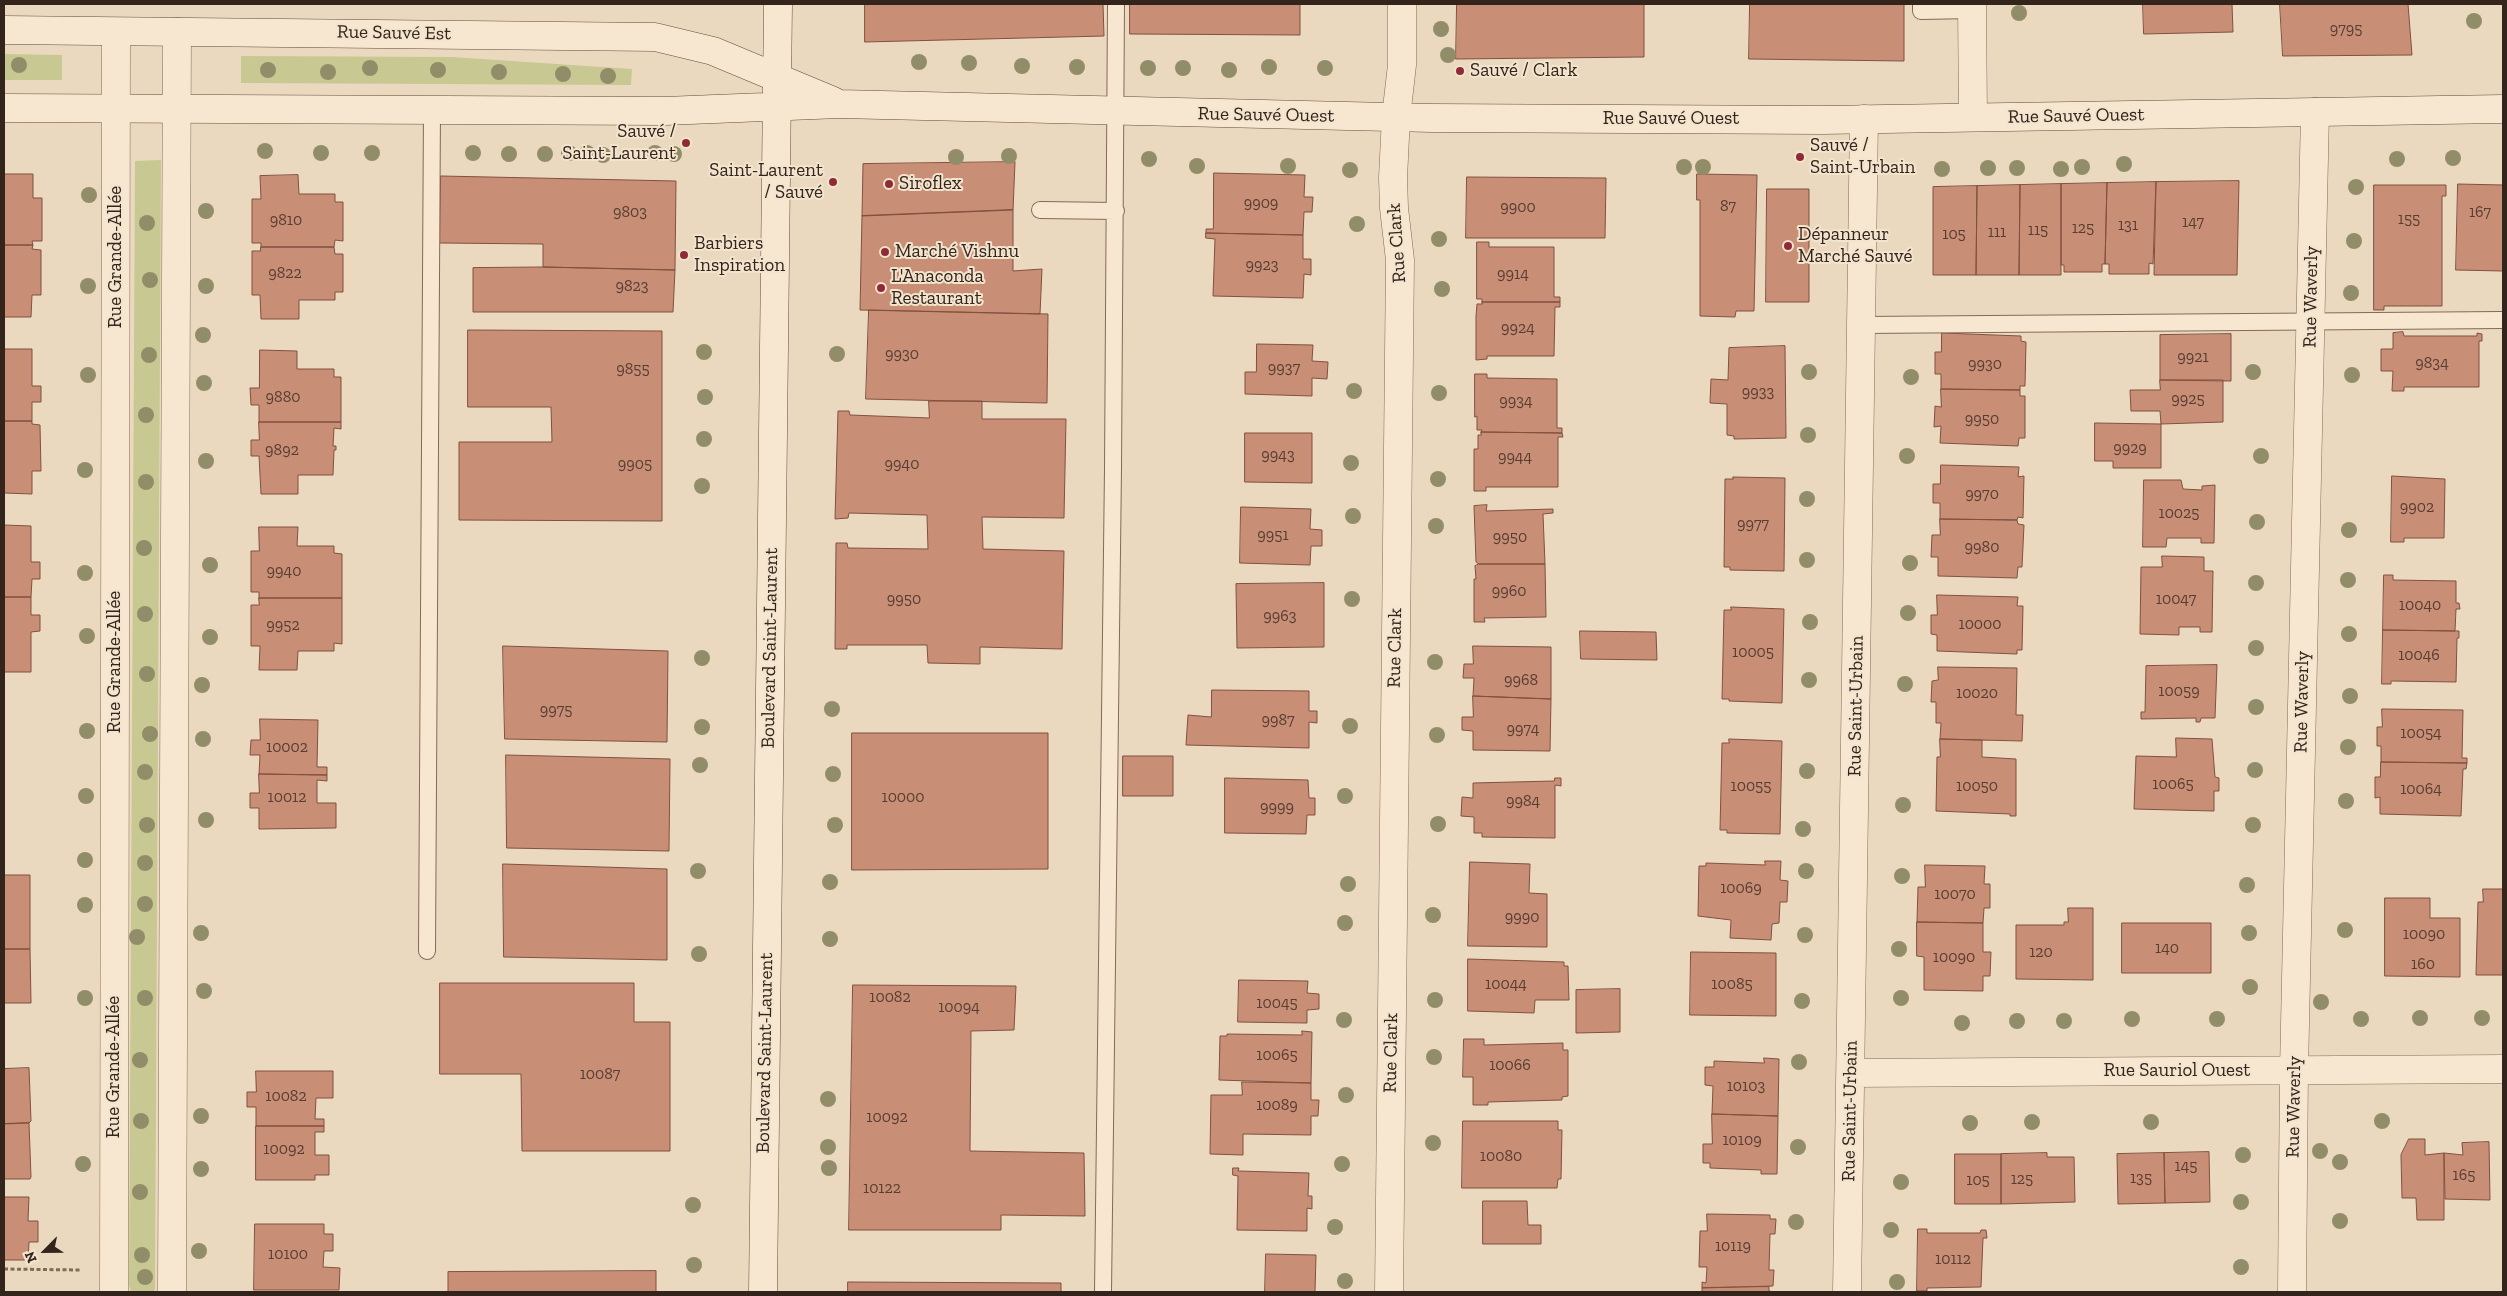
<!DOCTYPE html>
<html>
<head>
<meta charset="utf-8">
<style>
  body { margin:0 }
  #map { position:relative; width:2507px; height:1296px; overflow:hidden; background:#ebd9bf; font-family:"Zilla Slab",serif }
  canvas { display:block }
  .frame { position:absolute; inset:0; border:5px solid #33241c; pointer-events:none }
  .north { position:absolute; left:20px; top:1226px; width:50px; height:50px; -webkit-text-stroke:4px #f3e4ce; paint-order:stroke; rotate:247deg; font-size:14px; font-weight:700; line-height:20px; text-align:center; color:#33241c }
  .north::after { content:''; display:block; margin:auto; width:18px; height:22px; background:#33241c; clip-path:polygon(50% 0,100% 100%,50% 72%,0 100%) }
</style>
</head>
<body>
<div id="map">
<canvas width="2507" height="1296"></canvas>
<div class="frame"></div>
<div class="north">N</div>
</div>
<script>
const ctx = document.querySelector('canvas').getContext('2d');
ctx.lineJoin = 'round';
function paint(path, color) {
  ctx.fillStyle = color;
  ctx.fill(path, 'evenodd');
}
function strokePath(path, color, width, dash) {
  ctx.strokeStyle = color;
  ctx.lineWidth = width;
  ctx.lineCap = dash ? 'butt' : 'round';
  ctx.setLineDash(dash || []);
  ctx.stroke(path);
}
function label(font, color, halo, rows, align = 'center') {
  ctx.font = font + ' "Zilla Slab",serif';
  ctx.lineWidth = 4;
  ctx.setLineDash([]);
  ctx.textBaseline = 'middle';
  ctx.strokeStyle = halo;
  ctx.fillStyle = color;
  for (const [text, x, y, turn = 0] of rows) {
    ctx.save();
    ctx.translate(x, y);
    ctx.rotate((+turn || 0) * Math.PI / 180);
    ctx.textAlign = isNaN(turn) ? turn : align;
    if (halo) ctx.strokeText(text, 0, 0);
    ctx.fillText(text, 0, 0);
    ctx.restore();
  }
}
const green = new Path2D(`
  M4,54L62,55V80H4Z
  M241,56L452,57L632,69L631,85L241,83Z
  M161,160L155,1289L154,1292H131L129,1284L135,161Z`);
const building = new Path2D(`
  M865,4H1103L1104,36L865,42Z
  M1130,4H1300V35L1130,34Z
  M1457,4H1644V57L1456,59Z
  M1750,4H1904V61L1749,59Z
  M2143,4H2232L2233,32L2144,34Z
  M2280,4H2408L2412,55L2283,56Z
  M1015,162L1013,210L862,216L863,164Z
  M1214,173L1305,175L1304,197H1313L1312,212H1304L1303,235L1206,233V229H1213Z
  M4,174H33V198H42V241H32L33,245H4Z
  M1697,174L1757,175L1754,311H1736L1735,317L1700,316V200H1697Z
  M298,175L299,194H335V202H343V241L335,240L334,247H261V243H252V199H261L260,176Z
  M441,176L676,181L675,270L543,267V244L440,243Z
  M1467,177L1606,178L1605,238H1466Z
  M2239,181L2237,275H2154L2156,182Z
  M2156,182L2153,264L2149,263V274H2109V264H2105L2107,183Z
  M2107,183L2105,264H2102V272H2064V265H2061V184Z
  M2061,184V275H2019L2020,185Z
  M2458,184L2503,185V271L2456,270Z
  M2020,185L2019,275H1976L1977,186Z
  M2374,185H2446V196H2442V306H2384V310H2374Z
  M1977,186L1976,275H1933V187Z
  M1767,189H1809V302H1766Z
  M1013,210V271L1042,269L1040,314L860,310L862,216Z
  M1206,233L1303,235V259H1311V275L1304,274L1303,298L1213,296L1215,239L1206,238Z
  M1477,242H1489V247H1554V297H1560V302H1482V299H1477Z
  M4,245H33L32,249L41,250V295H32L31,317H4Z
  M261,247H334L335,254H343V292H335V300H299V319H261L260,295H252V251H260Z
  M543,267L675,270L673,312H473V268Z
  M1482,302H1560V307H1555L1554,356H1487V359L1476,360V316L1477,304H1482Z
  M869,310L1048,314L1047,403L866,399Z
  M468,330L662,331V521L459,520V442H552L551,407H468Z
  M2403,332L2404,336H2477V333L2482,334V341H2479V387H2404V391H2392L2393,371H2381V349H2393V333Z
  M1942,333L2021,336V341L2026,342L2025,386H2020V390L1941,389V374H1935V352H1941Z
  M2231,334V381L2160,380V335Z
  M1257,344L1313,345L1312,361L1328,362L1327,379L1312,378V396L1245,394V372H1256Z
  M1785,346L1786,438L1734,439V436L1727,435V404L1710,403L1711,379L1728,380L1729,348Z
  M4,349H32V386H41V402H32V421H4Z
  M260,350L297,351V369H334V377H341V422H259V405H251L250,388H259Z
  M1475,374H1487V378L1557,379V428H1562V433L1481,432L1482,430H1477V416L1475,417Z
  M2160,380H2223V422L2161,424L2160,411H2131L2130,390H2160Z
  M1941,389L2020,390V396H2025V438H2019L2018,446L1940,443L1941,426L1934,427L1935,406L1941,407Z
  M929,401H982V419H1066L1064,518L982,517L983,549L1064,551L1062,649L980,647V664L928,663L927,645H847V649H835L836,543H847L848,548L928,549L927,515L849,513L848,518L835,519L838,411H849L850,415L929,418Z
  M4,421H32V424L40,425L41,471H32V494L4,493Z
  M259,422H341V429L334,428L333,446H336V450H334L333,475H298V494H261L259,456H251V440H259Z
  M2095,423L2161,424V468H2113V461H2095Z
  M1481,432L1562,433L1563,437H1558V487H1486V491H1474V449H1478V435H1481Z
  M1245,433H1312V483L1245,482Z
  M1941,465L2019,467L2018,477L2024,476L2023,518L2018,517L2017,520L1940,519V503H1933V484H1940Z
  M2392,476L2445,479L2444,538H2404V542H2391Z
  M1733,477L1785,478L1784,571L1730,570V567H1724L1725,479H1733Z
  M2144,480H2181L2183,489L2202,490V486L2215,485L2214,543H2201V538H2167L2166,547H2143Z
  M1487,505L1486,511L1553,509V513L1543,514L1545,564H1479L1476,562L1474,506Z
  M1241,507L1311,509L1310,529L1322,530V546H1311L1310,565L1240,563Z
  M1940,519L2017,520L2018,524L2024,525L2022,567H2018L2017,578L1938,576V557H1931L1932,535H1940Z
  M4,525L31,526V562H40V579H32L31,597H4Z
  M259,527H298L297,546H334V553L342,554V598H259V592H251V551H259Z
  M2162,556L2204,557V571H2213L2212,632H2200V627H2179V635L2140,634L2141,567H2162Z
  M1479,564H1545L1546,617L1484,618L1485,622H1474V579H1476L1475,566Z
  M2384,575H2393V580L2456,581V603H2459L2460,609H2456L2455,631L2383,630Z
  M1324,583V647L1237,648L1236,584Z
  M1937,595L2018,597L2017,606H2023L2022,650H2017V654L1937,651V635L1931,634V615H1937Z
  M4,597H31V615H40V631L31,632V672H4Z
  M259,598H342V644L334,643V651H298L297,670H259L260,646H251V605H259Z
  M1731,607L1784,609L1782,703L1729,701V699H1722L1724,610H1731Z
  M2383,630L2459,631V638H2457L2456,682L2391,681V684H2382Z
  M1580,631L1656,632L1657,660L1581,659Z
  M503,646L668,651L667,742L505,739Z
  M1473,646L1551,647V699L1473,696L1474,678H1463L1464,664H1473Z
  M2217,665L2215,718H2201L2200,722H2196V718L2141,719V712H2145L2146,666Z
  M1938,667L2017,668L2016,715H2023L2022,741L1940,739L1941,723H1936V702H1931L1932,681L1938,680Z
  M1212,690L1309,691V711H1317V723L1309,722V748L1186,745L1188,715L1211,717Z
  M1473,696L1551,699L1550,751L1473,750V731L1462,730V717H1473Z
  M2382,709L2463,710L2462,758H2467V763L2381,762V746H2377V727H2382Z
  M260,719L318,720L317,767H327V775L259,774L260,755H250L251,740H260Z
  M852,733H1048V869L852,870Z
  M2176,738L2212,739L2215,777L2219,778V791H2214V811L2134,809L2136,756L2176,757Z
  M1729,739L1782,741L1780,834L1727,833V830H1720L1722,743H1729Z
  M1940,739L1982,740V757L2016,759V816H2010V814L1936,811L1937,757H1940Z
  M506,755L670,759L669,851L507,848Z
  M1123,756H1173V796H1123Z
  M2381,762L2467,763L2466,769H2463L2461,816L2380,814V797L2375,798V777H2380Z
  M259,774L327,775V781L317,780V803H336V828L259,829V808H250V793H259Z
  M1225,778L1308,780L1309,798H1315V815H1307L1306,834L1225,833Z
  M1555,778H1561V786L1555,785V838L1482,837V833H1474V817L1461,816L1462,797L1473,798V783L1554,781Z
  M1765,861H1781L1780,880L1788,881L1787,902H1780L1779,923L1772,924L1771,940L1730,938L1731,920L1698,916L1699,866H1706V863L1765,865Z
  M1470,862L1530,864L1529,893L1547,894V947L1468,946Z
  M503,864L667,869V960L504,957Z
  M1925,865L1985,866L1984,884H1990V908H1984L1983,923L1917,922L1918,887H1925Z
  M4,875H30V949H4Z
  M2483,889H2503V975H2476L2478,902H2483Z
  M2385,898H2430V918H2460V977L2385,976Z
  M2068,908H2093V980L2016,979V925H2064V922H2068Z
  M1917,922L1983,923V952H1991L1990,976H1983V991L1924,990V957L1917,956Z
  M2122,923H2211V973H2122Z
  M4,949H30L31,1003H4Z
  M1691,952L1776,953V1016L1690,1015Z
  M1468,959L1564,962V966H1568L1569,1000H1535L1534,1013L1468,1011Z
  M1239,980L1308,981L1307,993L1319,994V1009L1307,1010V1023L1238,1022Z
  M440,983H634V1022H670V1151H522L521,1074H440Z
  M853,985L1016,986L1014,1030L971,1031L970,1151L1084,1153L1085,1216L1001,1215V1230H849Z
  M1620,989V1032L1576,1033V990Z
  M1302,1031L1312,1032L1311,1083L1219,1080L1220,1036H1227V1034L1302,1035Z
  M1464,1039H1484V1045L1563,1043V1050H1568V1096L1562,1097V1100L1488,1102V1105H1473V1077H1463Z
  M1764,1058L1779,1059L1778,1116L1712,1114L1713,1086L1705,1085V1067H1714V1061L1764,1063Z
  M29,1068L31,1121L29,1123L4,1124V1069Z
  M256,1071H333V1098H316L315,1119H324V1126H256V1107H247V1092H256Z
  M1242,1082L1311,1083V1100H1319L1318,1116H1311V1135L1243,1134V1155L1210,1154L1211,1095H1242Z
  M1712,1114L1778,1116L1777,1174H1761V1170L1710,1168V1163H1703V1144H1712Z
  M1463,1121H1558V1130H1562L1561,1179H1558L1557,1188H1462Z
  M29,1123L31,1177L30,1179H4V1124Z
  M256,1126H324V1132H315V1155H329V1175H315V1180H256Z
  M2409,1139H2425V1155L2444,1153V1220H2417L2416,1198H2402L2401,1155Z
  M2489,1142L2490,1200L2445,1199L2444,1153L2463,1155L2462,1143Z
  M2209,1152L2210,1202L2165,1203L2164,1153Z
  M2047,1153V1157H2074L2075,1202L2001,1204V1154Z
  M2164,1153L2165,1203L2118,1204L2117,1154Z
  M1955,1154H2001V1204H1955Z
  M1233,1168H1239L1238,1171L1309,1173L1308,1196H1312V1209L1307,1208V1231L1237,1230L1238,1176L1233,1175Z
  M4,1197H29L28,1221H38V1242H29L28,1260H4Z
  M1483,1201H1527L1528,1225H1541V1244H1483Z
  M1707,1214L1770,1215V1219H1776L1775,1234H1770L1769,1270H1774L1773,1286L1702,1288V1282L1706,1283L1707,1267H1699L1700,1231H1707Z
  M255,1224H324V1234H333V1251H324L323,1267L340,1268L339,1290H254Z
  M1918,1229H1927V1233H1980L1981,1230H1986L1987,1238H1983L1981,1287L1927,1288V1291H1917Z
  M1266,1254L1316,1255L1315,1292H1265Z
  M656,1271V1292H448V1272Z
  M848,1282L1061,1283V1292H848Z
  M1769,1287V1291L1773,1292H1702V1288Z`);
const path = new Path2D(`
  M4,1269L81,1270`);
const lane = new Path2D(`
  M1921,4V11L1972,10
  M1040,210L1116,211
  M1862,325L2503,320
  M427,951L432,109
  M1103,1292L1113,468L1116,4`);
const street = new Path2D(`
  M1972,4L1973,117
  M1851,1073L2503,1069
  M114,1292L116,32
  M172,1292L177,32
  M1389,1292L1400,260L1394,208L1393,178L1396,117L1402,65V4
  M1847,1292L1864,119
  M2292,1292L2294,1070L2315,112`);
const secondary = new Path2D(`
  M4,30L655,37L713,51L833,101
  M4,108L665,111L839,104L1432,118L1822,120L2503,109
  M763,1292L778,4`);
const trees = [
  [2019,13],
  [2474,21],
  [1441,29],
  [1448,55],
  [919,62],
  [969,63],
  [19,65],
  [1022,66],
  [1077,67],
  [1269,67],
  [370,68],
  [1148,68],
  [1183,68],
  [1325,68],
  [268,70],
  [438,70],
  [1229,70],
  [328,72],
  [499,72],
  [563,74],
  [608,76],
  [265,151],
  [321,153],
  [372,153],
  [473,153],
  [569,153],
  [587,153],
  [655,153],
  [509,154],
  [545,154],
  [674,154],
  [603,155],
  [1009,156],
  [956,157],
  [2453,158],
  [1149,159],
  [2397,159],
  [2124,164],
  [1197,166],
  [1288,166],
  [1684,167],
  [1703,167],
  [2082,167],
  [1988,168],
  [2017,168],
  [1942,169],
  [2061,169],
  [1350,170],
  [2356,187],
  [89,195],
  [206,211],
  [147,223],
  [1357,224],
  [1439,239],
  [2354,241],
  [150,280],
  [88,286],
  [206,286],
  [1442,289],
  [2351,293],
  [203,335],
  [704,352],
  [837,354],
  [149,355],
  [1809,372],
  [2253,372],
  [88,375],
  [2352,375],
  [1911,377],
  [204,383],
  [1354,391],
  [1439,393],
  [705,397],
  [146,415],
  [1808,435],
  [704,439],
  [1907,456],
  [2261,456],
  [206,461],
  [1351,463],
  [85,470],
  [1438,479],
  [146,482],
  [702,486],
  [1807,499],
  [1353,516],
  [2257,522],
  [1436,526],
  [2349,530],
  [144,548],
  [1807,560],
  [1910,563],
  [210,565],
  [85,573],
  [2348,580],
  [2256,583],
  [1352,599],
  [1908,613],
  [145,614],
  [1810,622],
  [2349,634],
  [87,636],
  [210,637],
  [2256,648],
  [702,658],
  [1435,662],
  [147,674],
  [1809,680],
  [1905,684],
  [202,685],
  [2350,696],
  [2256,707],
  [832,709],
  [1350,726],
  [702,727],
  [87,731],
  [150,734],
  [1437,735],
  [203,739],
  [2348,747],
  [700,765],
  [2255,770],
  [1807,771],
  [145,772],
  [833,774],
  [86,796],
  [1345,796],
  [2346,801],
  [1903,805],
  [206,820],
  [1438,824],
  [147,825],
  [835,825],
  [2253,825],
  [1803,829],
  [85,860],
  [145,863],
  [698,871],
  [1806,871],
  [1902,876],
  [830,882],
  [1348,884],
  [2247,885],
  [145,904],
  [85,905],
  [1433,915],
  [1345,923],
  [2345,930],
  [201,933],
  [2249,933],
  [1805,935],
  [137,937],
  [830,939],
  [1899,949],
  [699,954],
  [2250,987],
  [204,991],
  [85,998],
  [145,998],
  [1901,998],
  [1435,1000],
  [1802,1001],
  [2321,1002],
  [2420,1018],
  [2482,1018],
  [2132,1019],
  [2217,1019],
  [2361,1019],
  [1344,1020],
  [2017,1021],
  [2064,1021],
  [1962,1023],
  [1434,1057],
  [140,1060],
  [1799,1062],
  [1346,1095],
  [828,1099],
  [201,1116],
  [141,1121],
  [2382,1121],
  [2032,1122],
  [2151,1122],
  [1970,1123],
  [1433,1143],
  [828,1147],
  [1798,1147],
  [2320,1151],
  [2243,1155],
  [2340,1162],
  [83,1164],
  [1342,1164],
  [829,1168],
  [201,1169],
  [1901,1182],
  [140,1192],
  [2241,1202],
  [693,1205],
  [2340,1221],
  [1796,1222],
  [1335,1227],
  [1891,1230],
  [199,1251],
  [142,1255],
  [694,1265],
  [2241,1267],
  [145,1277],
  [1345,1281],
  [1897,1282]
];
const markers = [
  [1460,71,5,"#8f2b37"],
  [686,143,5,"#8f2b37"],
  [1800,157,5,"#8f2b37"],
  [833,182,5,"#8f2b37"],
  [889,184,5,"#8f2b37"],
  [1788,246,5,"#8f2b37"],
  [885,252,5,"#8f2b37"],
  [684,255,5,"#8f2b37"],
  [881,288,5,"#8f2b37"]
];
const numberNames = [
  ["9795",2346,29],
  ["9909",1261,203],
  ["87",1728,206],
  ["9900",1518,207],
  ["9803",630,212],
  ["167",2480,212],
  ["155",2409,219],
  ["9810",286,220],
  ["147",2193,222],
  ["131",2128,225],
  ["125",2083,228],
  ["115",2038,230],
  ["111",1997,232],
  ["105",1954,234],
  ["9923",1262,265],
  ["9822",285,273],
  ["9914",1513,274],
  ["9823",632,286],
  ["9924",1518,328],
  ["9930",902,354],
  ["9921",2193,357],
  ["9834",2432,363],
  ["9930",1985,364],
  ["9937",1284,368],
  ["9855",633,369],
  ["9933",1758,392],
  ["9880",283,397],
  ["9925",2188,399],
  ["9934",1516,401],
  ["9950",1982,419],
  ["9929",2130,448],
  ["9892",282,450],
  ["9943",1278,455],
  ["9944",1515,457],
  ["9905",635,464],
  ["9940",902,464],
  ["9970",1982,494],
  ["9902",2417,507],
  ["10025",2179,513],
  ["9977",1753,524],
  ["9951",1273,535],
  ["9950",1510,537],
  ["9980",1982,547],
  ["9940",284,571],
  ["9960",1509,591],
  ["9950",904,599],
  ["10047",2176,599],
  ["10040",2420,605],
  ["9963",1280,616],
  ["10000",1980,624],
  ["9952",283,625],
  ["10005",1753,652],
  ["10046",2419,655],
  ["9968",1521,680],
  ["10059",2179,691],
  ["10020",1977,693],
  ["9975",556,710],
  ["9987",1278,720],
  ["9974",1523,729],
  ["10054",2421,733],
  ["10002",287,747],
  ["10065",2173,784],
  ["10055",1751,786],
  ["10050",1977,786],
  ["10064",2421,789],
  ["10012",287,797],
  ["10000",903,797],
  ["9984",1523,801],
  ["9999",1277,807],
  ["10069",1741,888],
  ["10070",1955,894],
  ["9990",1522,917],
  ["10090",2424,934],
  ["140",2167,948],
  ["120",2041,952],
  ["10090",1954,957],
  ["160",2423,964],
  ["10044",1506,984],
  ["10085",1732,984],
  ["10082",890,997],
  ["10045",1277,1003],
  ["10094",959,1007],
  ["10065",1277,1055],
  ["10066",1510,1065],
  ["10087",600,1074],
  ["10103",1746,1086],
  ["10082",286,1096],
  ["10089",1277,1105],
  ["10092",887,1117],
  ["10109",1742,1140],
  ["10092",284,1149],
  ["10080",1501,1156],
  ["145",2186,1166],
  ["165",2464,1175],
  ["135",2141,1178],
  ["125",2022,1179],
  ["105",1978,1180],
  ["10122",882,1188],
  ["10119",1733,1246],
  ["10100",288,1254],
  ["10112",1953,1259]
];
const streetNames = [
  ["Rue Sauvé Est",394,33,1],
  ["Rue Sauvé Ouest",1266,115,1],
  ["Rue Sauvé Ouest",2076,116,-1],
  ["Rue Sauvé Ouest",1671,119],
  ["Rue Clark",1397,243,-94],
  ["Rue Grande-Allée",116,257,-90],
  ["Rue Waverly",2311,297,-89],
  ["Boulevard Saint-Laurent",770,648,-89],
  ["Rue Clark",1395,648,-89],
  ["Rue Grande-Allée",115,662,-90],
  ["Rue Waverly",2302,702,-89],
  ["Rue Saint-Urbain",1856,706,-89],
  ["Boulevard Saint-Laurent",765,1053,-89],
  ["Rue Clark",1391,1053,-89],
  ["Rue Grande-Allée",114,1067,-90],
  ["Rue Sauriol Ouest",2177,1071],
  ["Rue Waverly",2294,1107,-89],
  ["Rue Saint-Urbain",1850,1111,-89]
];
const poiNames = [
  ["Sauvé / Clark",1470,71],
  ["Sauvé /",676,132,"right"],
  ["Saint-Laurent",676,154,"right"],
  ["Sauvé /",1810,146],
  ["Saint-Urbain",1810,168],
  ["Saint-Laurent",823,171,"right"],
  ["/ Sauvé",823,193,"right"],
  ["Siroflex",899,184],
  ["Dépanneur",1798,235],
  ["Marché Sauvé",1798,257],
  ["Barbiers",694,244],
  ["Inspiration",694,266],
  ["Marché Vishnu",895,252],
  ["L'Anaconda",891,277],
  ["Restaurant",891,299]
];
paint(green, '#c8c893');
paint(building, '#c88e76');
strokePath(building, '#81513f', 1);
strokePath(lane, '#836a58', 18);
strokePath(street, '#836a58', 29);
strokePath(secondary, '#644b3b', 29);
strokePath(path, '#836a58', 3, [4, 2.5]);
strokePath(lane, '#f7e7d1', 16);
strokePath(street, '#f7e7d1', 28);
strokePath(secondary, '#f7e7d1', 28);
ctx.fillStyle = '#928d69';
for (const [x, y] of trees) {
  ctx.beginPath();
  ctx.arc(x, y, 8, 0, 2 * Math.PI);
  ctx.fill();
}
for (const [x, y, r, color] of markers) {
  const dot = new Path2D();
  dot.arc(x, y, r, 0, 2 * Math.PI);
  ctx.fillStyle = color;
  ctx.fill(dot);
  strokePath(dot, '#f3e4ce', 2);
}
label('16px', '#583e32', null, numberNames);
label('19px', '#33241c', '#f3e4ce', streetNames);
label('19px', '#33241c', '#f3e4ce', poiNames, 'left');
</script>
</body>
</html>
